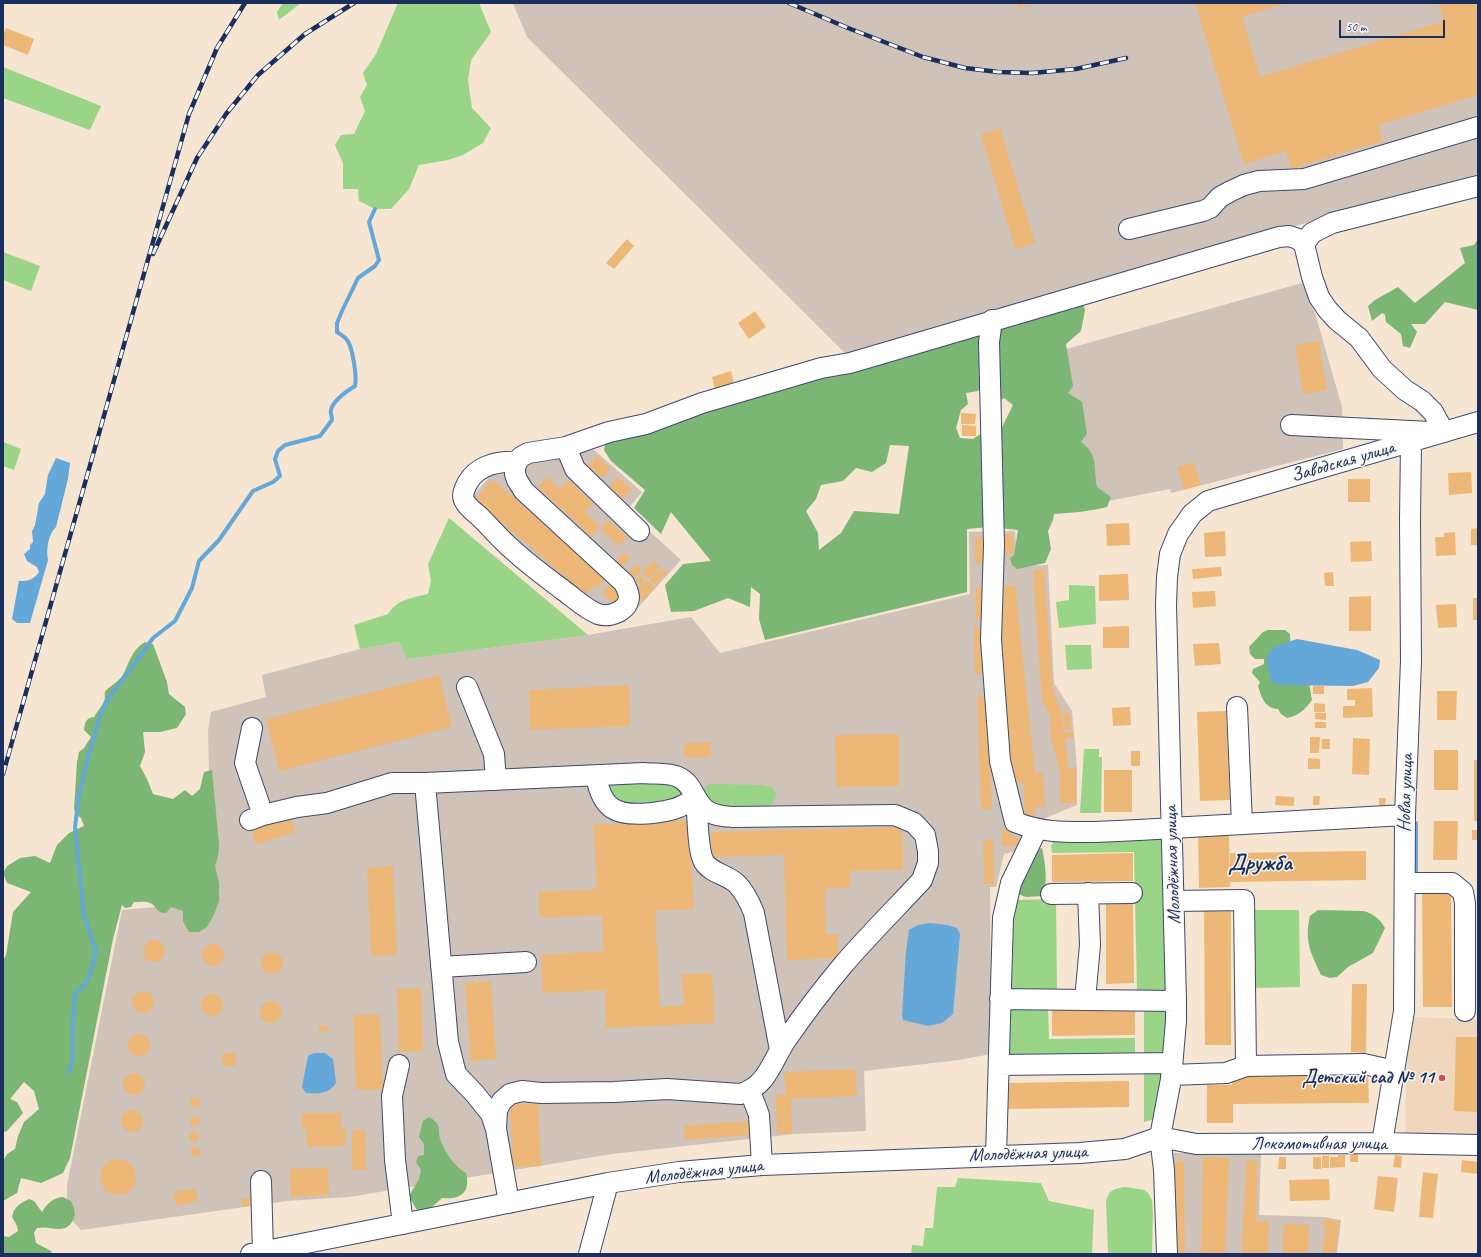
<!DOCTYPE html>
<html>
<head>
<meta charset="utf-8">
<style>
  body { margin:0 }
  #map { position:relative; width:1481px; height:1257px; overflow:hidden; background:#f5e5d1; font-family:Caveat,sans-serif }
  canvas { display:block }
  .frame { position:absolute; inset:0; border:4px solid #1b2f5e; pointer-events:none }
  .scale { position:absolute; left:1339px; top:20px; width:106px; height:18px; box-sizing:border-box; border:2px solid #1b2f5e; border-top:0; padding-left:5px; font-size:12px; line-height:14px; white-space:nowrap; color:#1b2f5e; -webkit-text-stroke:3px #f6f6f2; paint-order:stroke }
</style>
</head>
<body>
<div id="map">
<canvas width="1481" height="1257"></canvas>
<div class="frame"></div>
<div class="scale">50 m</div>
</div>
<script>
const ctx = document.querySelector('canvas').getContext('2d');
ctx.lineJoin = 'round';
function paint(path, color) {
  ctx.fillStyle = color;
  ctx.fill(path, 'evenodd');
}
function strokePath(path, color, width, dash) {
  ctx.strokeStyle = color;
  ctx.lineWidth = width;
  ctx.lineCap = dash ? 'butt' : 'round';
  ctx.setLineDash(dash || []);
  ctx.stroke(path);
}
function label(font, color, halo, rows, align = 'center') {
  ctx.font = font + ' Caveat,sans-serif';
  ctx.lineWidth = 3;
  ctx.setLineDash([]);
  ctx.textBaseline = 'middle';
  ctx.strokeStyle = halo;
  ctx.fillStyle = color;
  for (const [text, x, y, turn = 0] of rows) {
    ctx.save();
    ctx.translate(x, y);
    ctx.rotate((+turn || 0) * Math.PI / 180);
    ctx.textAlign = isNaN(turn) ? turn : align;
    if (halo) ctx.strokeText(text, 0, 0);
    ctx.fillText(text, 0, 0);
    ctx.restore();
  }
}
const built = new Path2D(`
  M1408,1017L1478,1019V1139L1405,1137Z`);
const industrial = new Path2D(`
  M513,3H1478V174L846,354L527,37Z
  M1302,283L1315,313L1342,407L1343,449L1171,493L1170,489L1046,513L1038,357Z
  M594,450L642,492L628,509L647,529L681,560L625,622L601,620L579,614L459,511L495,471L564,453Z
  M1015,531L1017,566L1048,565L1054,683L1072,711L1077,768V805L1038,821L1020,850L1004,854L996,887H990L991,1054L959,1060L864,1071L866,1131L794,1134L612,1154L349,1197L287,1201L81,1230L67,1215V1185L122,910L155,907L212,895L208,731L211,712L266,697L262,675L360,649L399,642L407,659L588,635L691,617L720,653L970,594L969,532Z
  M1169,1153L1261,1154L1259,1215L1324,1217L1341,1220L1337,1254H1170Z`);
const green = new Path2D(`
  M283,3H301L279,20L277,12Z
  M398,3H479L491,32L471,60L468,80L472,108L491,128L483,143L463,155L448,160L419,165L409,189L391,209H375L359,201L358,189H343V163L335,145L341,135L354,134L365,111L360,97L367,85L363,73L376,54Z
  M3,67L101,106L90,130L3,98Z
  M3,252L40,266L31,291L3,280Z
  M3,442L21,449L14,470L3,466Z
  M449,518L588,635L407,659L399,642L360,649L354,625L388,614C396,600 414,597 428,594L431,581L428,564Z
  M1069,585L1095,586L1096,624L1059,628L1056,602L1069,600Z
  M1065,645H1091L1092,669L1067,670Z
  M1084,749H1099V757H1102L1101,813H1080Z
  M637,777L678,786L679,797L675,801L621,807L603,781Z
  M710,784L761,785L773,788L776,793C775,800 773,804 768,807L734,810L710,803L704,794L703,789Z
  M1163,838L1166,1039L1164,1081L1155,1119L1144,1122V1002L1137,990L1134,852L1052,853L1051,846L1054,840Z
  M1056,899L1057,993H1009L1008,920L1016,900Z
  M1252,910H1299L1300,987L1253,988Z
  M1017,1005H1048L1049,1039L1135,1038V1059L1010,1060L1003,1037L1006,1012Z
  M958,1178L1041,1183L1049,1201L1094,1210L1092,1254H911L912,1245L923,1246L925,1228H933L937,1187H955Z
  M1125,1187L1144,1190L1148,1193L1152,1200L1153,1213L1152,1254H1109L1108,1252L1106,1201C1110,1189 1114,1189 1125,1187Z`);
const forest = new Path2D(`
  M1478,239V310L1445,302L1425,324H1411L1417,332L1410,348L1403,346L1401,334L1386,322L1385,315L1382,313L1372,321L1368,306L1375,300L1398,287L1415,303L1465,263L1460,248L1474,245Z
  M1082,300L1085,310L1081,331L1066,344L1073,386L1068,393L1082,402L1087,434L1081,442C1099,455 1093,468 1097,487L1111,497L1107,507C1090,511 1072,513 1054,514L1053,520L1048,531L1051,549L1045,563L1017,569L1012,565L1010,558L1014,555L1018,530L989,527L967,529V592L765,640L759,619L760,594L751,587L750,607L728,598L694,611L671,612L665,585L683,564L711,561L671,512L661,534L634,508L645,490L611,461L604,450L606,441ZM985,382L997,403L1004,398L1013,405L998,435L982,433L973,439L960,438L956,428L961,410L968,404L966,393L978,391ZM890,445L909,446L899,514L854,511L841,533L819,550L818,533L806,511L816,499L821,485L843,481L856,468L872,472L886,463Z
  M1268,630H1285L1290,634L1291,652L1309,683L1312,700C1305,710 1298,716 1287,718L1281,714L1278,709C1265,709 1261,696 1258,686L1260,682L1252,673L1253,669L1264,664V659H1255L1250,654L1249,647L1263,632Z
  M145,642L153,644L167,682L169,694L185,707L186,714L177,728L160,732H143L145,752L140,766L147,779L153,794L173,799L185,790L192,796L200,789L204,772L212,770L219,844L218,857L215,866L219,883V901L214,915L207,927L199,932H189L183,921V911L171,907L166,913C157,914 157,906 150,903C146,901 139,902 134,902L131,907L125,908L122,905L113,939L70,1158L63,1173L41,1183L21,1178L17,1193L3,1201V1161L7,1154L15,1149L18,1136L24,1122L39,1109L34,1091L24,1082L10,1099L17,1102L23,1113L6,1132L3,1131V961L6,955L13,912L31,892L7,883L3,873L7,866L20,858L35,856L50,863L57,845L69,833L84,826L81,818L76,814L74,809L77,762L79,752L84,748L91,737L84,730C85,722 86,718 94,717C97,712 102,706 104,701C106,698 104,695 105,692C106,688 119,682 123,675C129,663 132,649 145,642Z
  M1042,848C1045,862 1048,882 1043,896L1026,897L1018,894L1032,851Z
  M1318,910L1363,911C1373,913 1380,919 1385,928L1373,953L1348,967L1337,977L1330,978L1321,975C1311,953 1304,941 1310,916Z
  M429,1117C444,1126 436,1129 441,1141C445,1153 456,1168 466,1173C471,1193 460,1200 442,1198L432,1207L419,1212L415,1207L409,1196L419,1179L421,1170L416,1162L418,1156L424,1155V1144L419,1137L423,1121Z
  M63,1197L71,1201C74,1208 77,1214 72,1222C64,1235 50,1225 37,1228L34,1233L36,1243L51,1251L52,1254H3V1236L9,1237L18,1231L17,1226L12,1217C14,1207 19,1204 29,1199L34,1201L42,1212C47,1204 52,1198 63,1197Z`);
const water = new Path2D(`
  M56,458L70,463L68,479L56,527C48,534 46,550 48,560L30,623H17L12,619L19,581C29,581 33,580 39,572L37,567L27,561L24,554L30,549V545L33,542L32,531L35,525L39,503L45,494L48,475Z
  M1297,639L1357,650L1380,660L1379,668L1368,682L1353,686L1284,685L1272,683C1262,650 1266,649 1297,639Z
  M929,923L948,925L957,928L960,934L953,1014L942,1023L928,1026L903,1020L902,1016L906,952L909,930L918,925Z
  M314,1053H325L333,1059L336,1083C329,1094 319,1094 306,1093L302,1087L308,1056Z`);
const stream = new Path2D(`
  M1416,823V875
  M69,1072L73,1060V1021L75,994L86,983L92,968L96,950L84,916L75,827L79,795L87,761L101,713L109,698L153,638L175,621L192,588L199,561L219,540L253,491L273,482L280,476L275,459L278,451L285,445L320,436L332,420C332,416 330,413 331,410C333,401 347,391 355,386C357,377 353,348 347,340C345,337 340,334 337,332V323L342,311L358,278L375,266L379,260L369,222L375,209`);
const building = new Path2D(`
  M1017,3H1035L1019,8Z
  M1195,3H1287L1242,17L1260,77L1444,21L1438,3H1478V95L1378,125L1383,141L1291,169L1286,151L1244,164Z
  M6,28L34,39L28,55L3,45V34Z
  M1000,128L1035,243L1015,249L981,134Z
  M627,239L634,246L614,269L606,263Z
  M755,311L766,327L749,339L738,323Z
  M1319,341L1327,390L1303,394L1295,345Z
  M731,371L734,383L715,389L712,377Z
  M961,413L976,414L975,424H961Z
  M962,425L976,426V436H962Z
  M597,456L611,469L602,478L588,466Z
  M1194,462L1201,485L1184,490L1177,467Z
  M1471,472L1472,493L1449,495L1448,473Z
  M547,477L560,489L569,480L593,503L585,512L600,526L591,537L538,487Z
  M618,477L632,489L623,499L609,487Z
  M492,479L607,577L597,588L594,585L586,595L475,500Z
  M1348,479H1370V502H1348Z
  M608,520L627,537L619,546L600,530Z
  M1129,523L1130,545L1107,546L1106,524Z
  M1478,528V545H1471V529Z
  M1225,531L1226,556L1205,557L1204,533Z
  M1455,532L1456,555L1436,556L1435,537H1444V533Z
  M1002,534H1013V553L1002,554Z
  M975,537H986V563L975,564Z
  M1371,541L1372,561L1351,562L1350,542Z
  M624,552L630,558L621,567L615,562Z
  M653,561L660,567L649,579L642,572Z
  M637,564L643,569L634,579L628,573Z
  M1221,567L1222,576L1193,579L1192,569Z
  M661,568L667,573L656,585L650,580Z
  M1044,569L1053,689L1061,711L1064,733L1074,732V738H1066L1068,769H1076V803H1060V771L1051,740L1050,716L1042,701L1033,570Z
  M1333,572L1334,586H1325L1324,573Z
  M1128,574L1129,600L1099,601V575Z
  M640,575L645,580L640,585L635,581Z
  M647,580L655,587L643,601L635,593Z
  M610,584L622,595L614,604L602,593Z
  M1015,585L1035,773H1043L1045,807H1035L1036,815L1025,816L1023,782L1011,783L997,610L1004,609L1002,586Z
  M975,587H986L987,620H976Z
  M1215,591L1216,606L1193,608L1192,592Z
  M1371,596V631H1349V597Z
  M1473,598H1478V620H1473Z
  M1456,604L1457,627L1438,628L1436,605Z
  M1129,626V648H1103V627Z
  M974,627H985L986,674H975Z
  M1219,643L1221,664L1195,666L1193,644Z
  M439,675L452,727L279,771L266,719Z
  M629,685L630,726L530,730L529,690Z
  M1313,686H1324V694H1313Z
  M1372,688L1373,717L1343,718V706H1355V700H1347V689Z
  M1437,691H1457L1456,720H1437Z
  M977,696H987L992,809H981Z
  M1314,703L1325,704V712H1314Z
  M1130,707L1131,725L1113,726L1112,708Z
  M1226,711L1230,800L1200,801L1197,712Z
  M1063,713H1070L1071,729L1064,730Z
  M1315,713H1326V720L1315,719Z
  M1315,722H1326V728H1315Z
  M899,734V786L836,787L835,735Z
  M1310,737H1320L1319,753H1310Z
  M1353,738L1370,739L1369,775L1352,774Z
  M1322,739H1330V749H1322Z
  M710,742L711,757L685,758L684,743Z
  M1434,750H1458V790H1434Z
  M1131,751H1140V766H1131Z
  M1308,758L1320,759V769H1308Z
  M1474,760H1478V821H1474Z
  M1104,770H1132V812H1104Z
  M1276,796L1294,797V806L1275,805Z
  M1313,796H1320L1319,805H1313Z
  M1379,798H1386L1385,807H1379Z
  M291,817L295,832L256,845L251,829Z
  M689,820L694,909L655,911L660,1007L684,1005L682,974L712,973L715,1023L606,1028L605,990L543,993L541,955L604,951L602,915L540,918L538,892L597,889L593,825Z
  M1434,821H1458L1457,860H1433Z
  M902,827L903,870L850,871V888L825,889L826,934H838V958L787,960L784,855L711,857V832Z
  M1002,829H1011V836H1017L1018,846H1002Z
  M1472,830H1478V840H1472Z
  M1198,834H1229L1230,887L1199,888Z
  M983,840H993L994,884H984Z
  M1366,851V880L1230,882V853Z
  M1133,853V881L1052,882V855Z
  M393,866L397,955L371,956L367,868Z
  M1422,888H1451L1452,1007H1423Z
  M1133,901L1134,983L1106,984V902Z
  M1204,910H1231V1045H1205Z
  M143 951a11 11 0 1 1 22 0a11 11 0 1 1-22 0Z
  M202 955a11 11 0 1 1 22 0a11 11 0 1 1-22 0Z
  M261 963a11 11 0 1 1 22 0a11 11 0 1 1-22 0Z
  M491,981L496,1059L471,1061L465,983Z
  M1352,984H1367L1366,1053L1351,1052Z
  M421,988L423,1051L399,1052L397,989Z
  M132 1002a11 11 0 1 1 22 0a11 11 0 1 1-22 0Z
  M201 1005a11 11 0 1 1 22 0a11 11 0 1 1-22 0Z
  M260 1012a11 11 0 1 1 22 0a11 11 0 1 1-22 0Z
  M1135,1008V1035L1052,1036V1010Z
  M380,1014L383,1089L356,1090L353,1015Z
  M319,1025L328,1026V1032L319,1031Z
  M128 1045a11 11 0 1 1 22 0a11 11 0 1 1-22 0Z
  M1456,1037H1478V1112L1454,1111Z
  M222,1053H236V1066H222Z
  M856,1069L857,1096L791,1099L792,1133H777L776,1095H786L784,1072Z
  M123 1084a11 11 0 1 1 22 0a11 11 0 1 1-22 0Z
  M1232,1076H1368L1369,1103L1233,1104V1123H1207V1085H1232Z
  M1129,1081V1107L1008,1109L1007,1083Z
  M190 1103a5 5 0 1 1 10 0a5 5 0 1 1-10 0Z
  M538,1103L541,1166L513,1167L510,1104Z
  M121 1121a11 11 0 1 1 22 0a11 11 0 1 1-22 0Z
  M302,1113H341V1128L345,1127L346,1146L307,1147L306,1128L302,1129Z
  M190 1121a5 5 0 1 1 10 0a5 5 0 1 1-10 0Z
  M749,1121L751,1135L685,1140L684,1126Z
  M352,1130H365L366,1170H352Z
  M189 1137a5 5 0 1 1 10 0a5 5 0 1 1-10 0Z
  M190 1152a5 5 0 1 1 10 0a5 5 0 1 1-10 0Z
  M1350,1150H1358V1162H1350Z
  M1338,1155H1345V1167L1330,1168V1157H1338Z
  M1395,1155L1402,1156L1401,1168L1393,1167Z
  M1322,1156H1329V1168H1322Z
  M1203,1157L1229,1158L1225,1254H1201Z
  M1279,1157H1286V1169H1278Z
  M1313,1157H1321V1169H1313Z
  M100 1177a18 18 0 1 1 36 0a18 18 0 1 1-36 0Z
  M1247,1160L1258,1161L1256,1221L1269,1222L1268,1254H1241Z
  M1462,1160L1478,1162V1174L1461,1172Z
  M1184,1161L1185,1254H1173L1172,1162Z
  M328,1167L329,1195L291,1197L290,1169Z
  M1423,1172L1438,1174L1433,1218L1419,1217Z
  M1378,1176L1398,1178L1394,1212L1374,1209Z
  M1329,1179L1330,1200L1290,1201L1289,1180Z
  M195,1188L198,1201L176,1206L173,1192Z
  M254,1197L255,1205L242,1207L241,1199Z
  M1324,1219L1340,1221L1335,1254H1322L1326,1227H1323Z
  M1284,1224L1309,1225L1308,1254H1282Z`);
const minor = new Path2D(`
  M1129,229L1203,211L1210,208L1220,197L1231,191L1244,185L1259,181L1304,179L1478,127
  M1304,244L1312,233L1332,223L1478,186
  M992,320L989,342L994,545L991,640L1000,761L1015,822C1042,833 1066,832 1094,832C1120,831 1145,830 1171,828L1405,815
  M1291,425L1430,432
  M566,447L575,469L639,531
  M517,462C497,461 475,466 466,486C464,490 462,496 464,500C468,509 477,513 483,520C493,530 502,541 513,550C529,565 546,577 563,590C574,598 585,609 598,614C610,618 628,611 629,597C629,593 626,587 624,583L524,491L517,480L515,474V468L517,462L521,457L528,453L566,447L609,432L646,424L702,403L821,368L850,363L1279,237L1289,236L1298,239L1304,244L1312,277L1319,297L1327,309L1337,320L1359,338L1382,369L1405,390L1422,401L1433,412L1444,432
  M467,687L494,754L496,780
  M1237,707L1242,824
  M252,728L245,763L263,815
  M596,776C598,787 602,801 612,808C627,818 658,813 674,809C681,807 689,802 696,798C698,815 697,849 704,862C711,873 728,875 737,884C745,892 750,903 754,913L780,1050
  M425,783L448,1042L456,1074L475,1094L491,1114L496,1129L509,1203
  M250,820L263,815L297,807L327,803L392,783H425L644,773C653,774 671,773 678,777C693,783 694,801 706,810C714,816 723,816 733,817L895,815L914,823L925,835L928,851V863L922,880C896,908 868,936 843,965C823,989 804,1014 786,1040C772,1061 767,1087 740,1094L667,1089L614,1092L541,1093L522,1091L510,1094L502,1101L497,1110L496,1129
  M1405,883H1452L1463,892L1465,903V1011
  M1051,894L1132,893
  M1174,901L1244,900L1246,1066
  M441,967L526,962
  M1000,999L1176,1001
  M1085,1000L1090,945L1088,893
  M399,1065L392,1096L395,1160L403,1224
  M999,1065L1172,1063
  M1171,1075L1226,1073L1246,1066L1364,1064L1394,1071
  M750,1091L759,1115L762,1165
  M1160,1137L1196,1144L1382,1143L1478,1145
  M1382,1143L1404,1011L1405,815L1411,661L1410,520L1411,442
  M996,1156L1003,918L1011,883L1037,829
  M261,1181L263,1252
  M251,1254L608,1183L679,1172L762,1165L1080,1153L1125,1149L1160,1137
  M589,1254L608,1183
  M1167,1254L1164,1170L1160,1137L1171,1079L1176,1021V1001L1166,605L1167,577L1170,554L1178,534L1192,514L1208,501L1478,422`);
const rail = new Path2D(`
  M789,3L848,28L923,57L965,68L998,72L1032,73L1076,69L1126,58
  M153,254L197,158L226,114L258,75L305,34L354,3
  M3,774L189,114L217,48L245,3`);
const markers = [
  [1442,1078,4,"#d1495b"]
];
const streetNames = [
  ["Заводская улица",1343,462,-16],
  ["Новая улица",1406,793,-88],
  ["Молодёжная улица",1173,865,-92],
  ["Локомотивная улица",1319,1144],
  ["Молодёжная улица",1028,1154,-2],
  ["Молодёжная улица",704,1172,-6]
];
const poiNames = [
  ["Детский сад № 11",1434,1078]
];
const districtNames = [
  ["Дружба",1260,864]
];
paint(built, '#f0d6bc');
paint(industrial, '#cec2b9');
paint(green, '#9ad487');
paint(forest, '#7bb674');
paint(water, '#64a7d9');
strokePath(stream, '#64a7d9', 4);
paint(building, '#edb877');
strokePath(minor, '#3c4a6f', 22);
strokePath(minor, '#fff', 20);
strokePath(rail, '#1b2f5e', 4.5);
strokePath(rail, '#f6f6f2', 3, [9]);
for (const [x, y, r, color] of markers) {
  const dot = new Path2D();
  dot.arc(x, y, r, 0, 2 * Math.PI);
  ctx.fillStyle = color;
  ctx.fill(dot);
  strokePath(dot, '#f6f6f2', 1.5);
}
label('19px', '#1b2f5e', '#f6f6f2', streetNames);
label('bold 19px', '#1b2f5e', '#f6f6f2', poiNames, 'right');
label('bold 23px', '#1b2f5e', '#f6f6f2', districtNames);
</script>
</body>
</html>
